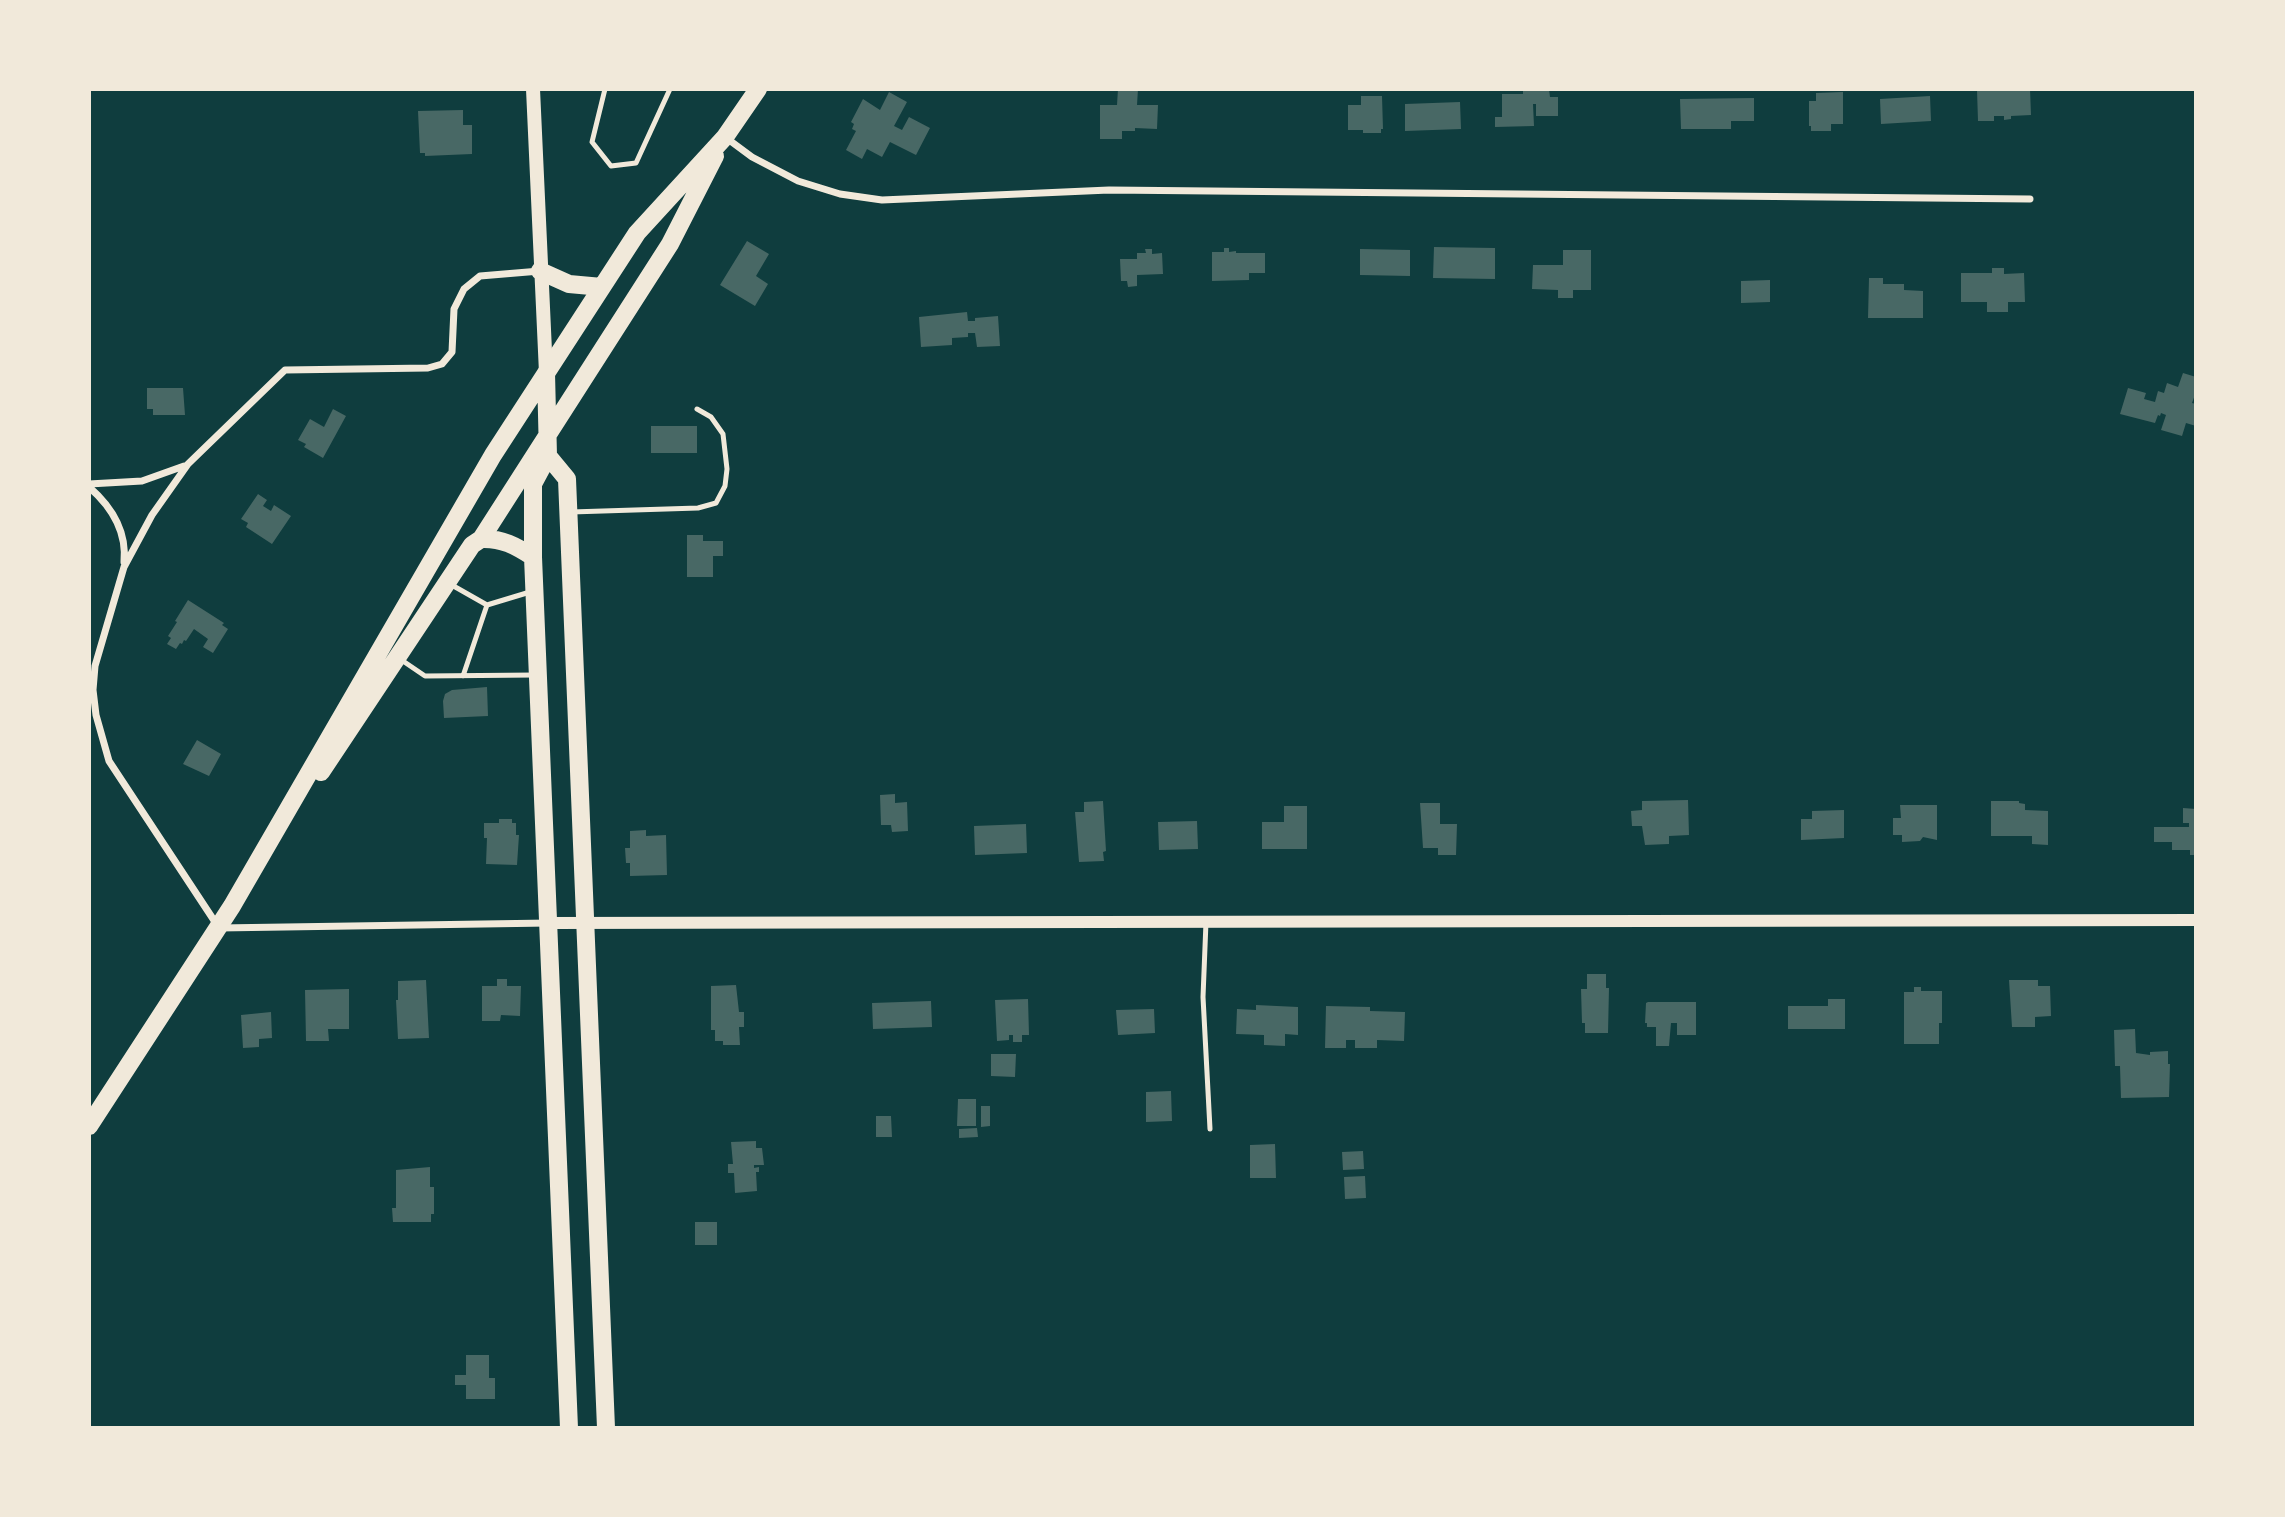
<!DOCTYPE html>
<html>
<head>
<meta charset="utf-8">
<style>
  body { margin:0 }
  #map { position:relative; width:2285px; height:1517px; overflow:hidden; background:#0f3d3e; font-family:Lato,sans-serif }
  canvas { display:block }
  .frame { position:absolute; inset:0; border:91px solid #f1e9da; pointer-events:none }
</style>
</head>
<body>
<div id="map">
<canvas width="2285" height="1517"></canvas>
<div class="frame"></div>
</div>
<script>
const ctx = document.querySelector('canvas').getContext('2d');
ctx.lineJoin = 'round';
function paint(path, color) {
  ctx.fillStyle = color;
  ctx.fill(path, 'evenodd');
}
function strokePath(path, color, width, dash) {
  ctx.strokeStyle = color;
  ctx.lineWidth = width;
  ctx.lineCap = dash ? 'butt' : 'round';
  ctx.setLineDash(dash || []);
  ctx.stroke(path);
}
const building = new Path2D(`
  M1118,89H1138L1137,105H1158L1157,129L1135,128V131H1122V139H1100V105H1117Z
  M1523,89H1549L1550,97H1558V116H1536V104H1533L1534,126L1495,127V117H1502V94H1523Z
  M2030,89L2031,115L2011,116V119L2004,120V116H1994V121H1978L1977,90Z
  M889,92L907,102L894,126L902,130L909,117L930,128L916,155L890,142L882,157L867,149L862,159L846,150L856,131L852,129L854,124L851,122L863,99L880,110Z
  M1843,92V124H1831V131H1811V126H1809V101H1816V93Z
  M1361,96H1382L1383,129H1381V133H1363V130H1348V105H1361Z
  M1930,96L1931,121L1881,124L1880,99Z
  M1754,98V121H1731V129H1681L1680,99Z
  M1460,102L1461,129L1405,131V104Z
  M463,110V125H472V154L425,156V153H420L418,111Z
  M747,241L769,254L756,276L768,284L755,306L720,285Z
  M1434,247L1495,248V279L1433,278Z
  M1224,248H1229V252L1236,251V253H1265V273H1249V280L1212,281V252H1224Z
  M1145,249H1152V254L1162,253L1163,274L1137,275V286L1128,287L1127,281H1121L1120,259H1137V253H1146Z
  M1360,249L1410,250V276L1360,275Z
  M1563,250H1591V290H1573V298H1558V290L1532,289L1533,265H1563Z
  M1992,268H2004V274L2024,273L2025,302H2008V312H1987V302H1961V273H1992Z
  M1869,278H1883V284H1904V290L1923,291V318H1868Z
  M1770,280V302L1741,303V281Z
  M967,312L968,321H975V318L998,316L1000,346L977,347L975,333H968V337L952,338V345L921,347L919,317Z
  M2183,373L2196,377V392L2192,403L2196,404V426L2186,423L2182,436L2161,430L2166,415L2161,413L2160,416L2158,415L2155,423L2120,414L2128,388L2146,393L2144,399L2155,402L2158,391L2164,393L2167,383L2178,387Z
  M147,388H183L185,415H153V409H147Z
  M333,409L346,416L323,458L304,447L306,444L298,440L310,419L324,427Z
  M651,426H697V453H651Z
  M258,494L267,500L263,506L271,511L274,505L291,516L272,544L246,527L248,523L241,519Z
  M687,535H703V541H723V556H713V577H687Z
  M188,600L224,623L222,625L228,629L213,653L203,647L208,639L194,629L186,641L184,640L182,644L180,643L176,649L167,644L171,638L168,636L177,622L175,621Z
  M487,687L488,716L444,718L443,701L445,694L452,690Z
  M197,740L221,754L209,776L183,764Z
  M895,794V803L907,802L908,831L892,832L891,825H881L880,795Z
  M1688,800L1689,835L1669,836V844L1645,845L1642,826H1632L1631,811L1642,810V801Z
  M1103,801L1106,851L1103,852L1104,861L1079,862L1075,812H1084V802Z
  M1991,801H2019V803L2025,804V810L2048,811V845L2032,844V836H1991Z
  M1420,803H1440V824H1457L1456,855H1438V848H1423Z
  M1900,805H1937V840L1923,837L1920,841L1902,842V835H1893V818H1901Z
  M1284,806H1307V849H1262V822H1284Z
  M2183,808L2196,809V855H2190V850H2172V842H2154V827H2189V823H2183Z
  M1844,810V838L1801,840V819H1812V811Z
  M499,819H512V823H516V835H519L517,865L486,864L487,838H484V823H499Z
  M1197,821L1198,849L1159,850L1158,822Z
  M1026,824L1027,853L975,855L974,826Z
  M646,830V836L666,835L667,875L630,876V863H626L625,848H630V831Z
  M1587,974H1606V988H1609L1608,1033H1585V1023H1582L1581,989H1587Z
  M497,979H507V986H521L520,1016L501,1015L500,1021H482V986H497Z
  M426,980L429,1038L398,1039L396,1000H398V981Z
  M2009,980H2038V986H2050L2051,1016L2035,1017V1027H2012Z
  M736,985L739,1012H744V1027H739L740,1045H723V1041H715V1030H711V986Z
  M1914,987H1921V991H1942V1023H1939V1044H1904V992H1914Z
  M349,989V1029H328L329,1041H306L305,990Z
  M1028,999L1029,1035H1022V1042H1013V1035H1009V1040L997,1041L995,1000Z
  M1828,999H1845V1029H1788V1006H1828Z
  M931,1001L932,1027L873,1029L872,1003Z
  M1648,1002H1696V1035H1677V1023H1671L1669,1046H1656V1027H1647V1023H1645L1646,1003Z
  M1256,1005L1298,1007V1035L1285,1034V1046L1264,1045V1035L1236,1034L1237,1009L1256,1010Z
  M1326,1006L1370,1007V1011L1405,1012L1404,1041L1377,1040V1048H1355V1040H1346V1048H1325Z
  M1154,1009L1155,1033L1118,1035L1116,1010Z
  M271,1012L272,1038L259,1039V1047L243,1048L241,1015Z
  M2135,1029L2136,1053L2150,1055V1052L2168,1051V1064H2170L2169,1097L2121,1098L2120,1066H2115L2114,1030Z
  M991,1054H1016L1015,1077L991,1076Z
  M1171,1091L1172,1121L1146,1122V1092Z
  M958,1099H976V1126H957Z
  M981,1106H990V1126L981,1127Z
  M876,1116H891L892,1137H876Z
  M977,1128L978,1137L959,1138V1129Z
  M756,1141V1148H762L764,1165H754V1168L759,1167V1172H756L757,1191L735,1193L734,1173H728V1164H733L731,1142Z
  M1275,1144L1276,1178H1250V1145Z
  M1363,1151L1364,1169L1343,1170L1342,1152Z
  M430,1167V1187H434V1214H431V1222H393L392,1208H396V1170Z
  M1365,1176L1366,1198L1345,1199L1344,1177Z
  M695,1222H717V1245H695Z
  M466,1355H489V1378H495V1399H466V1385H455V1375H466Z`);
const service = new Path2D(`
  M605,89L592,142L611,166L636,163L670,89
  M571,512L698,508L716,503L725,486L727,469L723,434L711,417L697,409
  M450,584L487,605L530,592
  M400,659L425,676L535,675
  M463,676L487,605
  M1206,922L1203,997L1210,1129`);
const minor = new Path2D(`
  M725,137L752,157L798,181L840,194L882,200L1109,190L2030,199
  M540,271L480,276L464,289L454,309L452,352L442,364L428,368L285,370L188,464L152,515L124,567L95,666L93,690L96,715L109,761L219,928L549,923
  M89,484L142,481L184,466
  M89,487C112,507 127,531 124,562`);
const tertiary = new Path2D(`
  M549,923L2196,920`);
const secondary = new Path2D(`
  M533,89L546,373`);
const primary = new Path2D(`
  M540,271L569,284L602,287
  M546,373L548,456L533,484V557L569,1428
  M548,456L567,479L606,1428
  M481,539C502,538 516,546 533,557
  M321,772L472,545L481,539L670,244L715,156
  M89,1126L232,906L493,455L637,233L725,137L758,89`);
paint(building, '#486865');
strokePath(service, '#f1e9da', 5);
strokePath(minor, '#f1e9da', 7);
strokePath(tertiary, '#f1e9da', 12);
strokePath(secondary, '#f1e9da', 14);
strokePath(primary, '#f1e9da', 18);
</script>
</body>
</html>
